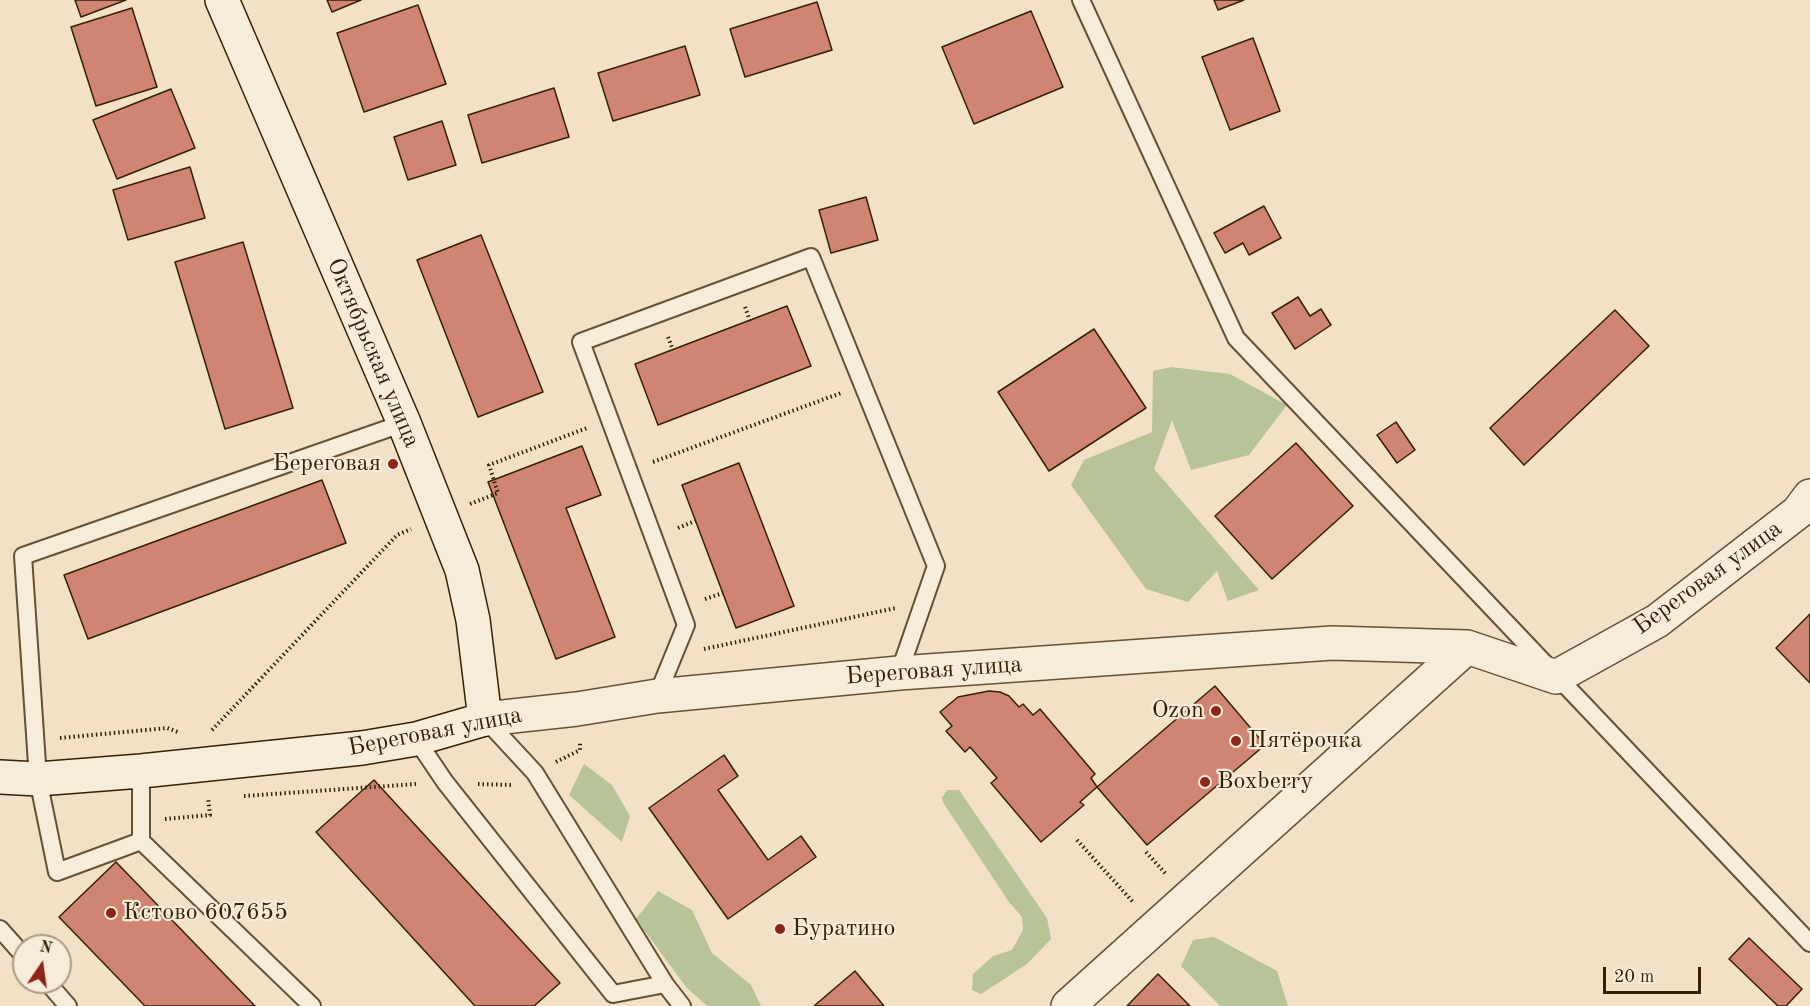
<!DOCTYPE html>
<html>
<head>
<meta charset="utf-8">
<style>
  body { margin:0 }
  #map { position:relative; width:1810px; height:1006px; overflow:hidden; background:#f2e1c6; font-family:"Old Standard TT",serif }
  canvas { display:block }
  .north { position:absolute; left:12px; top:934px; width:60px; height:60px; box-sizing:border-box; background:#f7ecda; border:2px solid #aa9b84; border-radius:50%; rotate:13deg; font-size:16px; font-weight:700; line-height:24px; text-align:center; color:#362103 }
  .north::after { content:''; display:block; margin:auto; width:21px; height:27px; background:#8f2418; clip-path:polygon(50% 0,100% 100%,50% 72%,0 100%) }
  .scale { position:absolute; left:1603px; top:967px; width:98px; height:27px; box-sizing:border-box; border:3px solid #362103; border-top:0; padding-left:8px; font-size:18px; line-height:21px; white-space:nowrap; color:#362103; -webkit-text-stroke:4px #f7ecda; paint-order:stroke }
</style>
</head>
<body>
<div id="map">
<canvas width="1810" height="1006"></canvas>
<div class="north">N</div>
<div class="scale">20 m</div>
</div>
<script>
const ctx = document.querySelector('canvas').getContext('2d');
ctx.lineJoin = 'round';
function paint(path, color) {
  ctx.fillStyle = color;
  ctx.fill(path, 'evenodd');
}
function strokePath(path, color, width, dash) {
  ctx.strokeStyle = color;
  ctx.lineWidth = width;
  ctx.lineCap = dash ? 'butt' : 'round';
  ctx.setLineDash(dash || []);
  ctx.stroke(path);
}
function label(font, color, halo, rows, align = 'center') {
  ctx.font = font + ' "Old Standard TT",serif';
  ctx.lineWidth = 4.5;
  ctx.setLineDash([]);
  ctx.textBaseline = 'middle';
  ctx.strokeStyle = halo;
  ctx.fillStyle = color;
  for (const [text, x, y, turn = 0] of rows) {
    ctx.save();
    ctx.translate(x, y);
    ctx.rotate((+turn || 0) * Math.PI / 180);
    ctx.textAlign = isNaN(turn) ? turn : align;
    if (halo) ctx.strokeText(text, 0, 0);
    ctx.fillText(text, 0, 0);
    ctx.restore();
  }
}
const green = new Path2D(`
  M1171,367L1230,374L1287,405L1249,455L1191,470L1172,420L1154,469L1259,590L1228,601L1217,571L1188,602L1146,589L1071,485L1084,460L1152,432L1153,371Z
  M584,764L612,785L630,816L622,842L569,795Z
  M947,790H959L1047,918L1051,939L1027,964L981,994L972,990L973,974L993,956L1012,950L1023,930L1022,917L1009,902L944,804L942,798Z
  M658,891L692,910L712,953L751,985L761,1006H707L686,987L636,919Z
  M1214,937L1277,971L1288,1006H1220L1181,966L1193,940Z`);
const building = new Path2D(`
  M75,0H126L81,17Z
  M327,0H361L332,12Z
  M1214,0H1244L1218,10Z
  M817,2L832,50L745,77L730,29Z
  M418,5L446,84L364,112L337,33Z
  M132,8L157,87L96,106L71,27Z
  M1031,11L1063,87L974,124L942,47Z
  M1253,38L1280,111L1230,130L1202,57Z
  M685,46L700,95L613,121L598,73Z
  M554,88L569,137L482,163L468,115Z
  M171,89L195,148L117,179L93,120Z
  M442,121L456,165L408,180L394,137Z
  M190,167L205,218L128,240L113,190Z
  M866,197L878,240L831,253L819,210Z
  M1264,206L1281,238L1249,255L1243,243L1225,253L1214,233Z
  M481,235L543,392L478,417L417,260Z
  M243,242L293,408L225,429L175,262Z
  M1298,297L1310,316L1321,309L1331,325L1295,349L1272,313Z
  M787,306L811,366L658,425L635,364Z
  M1615,310L1649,346L1524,465L1490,428Z
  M1094,329L1146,408L1049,471L998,392Z
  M1396,422L1415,450L1397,463L1377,435Z
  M1296,443L1353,506L1272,579L1215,516Z
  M582,446L601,495L566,508L615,637L556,659L488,482Z
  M739,463L794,606L736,628L682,485Z
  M322,480L346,543L88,639L64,575Z
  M1810,614V683L1776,648Z
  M1215,686L1265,745L1147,845L1097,787Z
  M989,691L1000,692L1009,696L1019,707L1023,704L1033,715L1040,709L1095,774L1091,778L1097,787L1080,802L1084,805L1041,842L991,783L997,778L970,747L965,752L946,731L952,726L940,712L958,697Z
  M724,755L738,776L718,790L768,860L801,836L816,857L728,919L649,808Z
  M374,780L560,983L534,1006H475L316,832Z
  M116,862L255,1006H145L59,917Z
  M1749,938L1802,989L1786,1006H1778L1729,959Z
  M855,971L884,1006H814Z
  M1158,974L1190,1006H1127Z`);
const path = new Path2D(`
  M745,307L750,321
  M668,337L673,350
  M653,462L841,393
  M470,504L498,493L489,465L587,428
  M678,528L695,521
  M705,599L723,593
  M704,649L896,608
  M212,730L397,535L411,529
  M60,738L167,728L178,732
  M556,762L580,750V742
  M478,784L512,785
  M244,796L416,784
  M165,819L210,815L208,798
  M1077,840L1133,902
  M1146,852L1166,874`);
const lane = new Path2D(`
  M1081,0L1236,338L1810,943
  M657,696L686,625L581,342L811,257L936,566L899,673
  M485,719L535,773L665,984L682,1006
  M416,739L445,782L613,994L665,984
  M141,771V841
  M0,929L24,956
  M47,982L68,1006
  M312,1006L141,841L57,872L38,779L23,556L404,423`);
const street = new Path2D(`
  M485,719L577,709L657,696L899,673L1332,643L1467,647L1556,677L1657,621L1798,512L1810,496
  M1068,1006L1467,647`);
const secondary = new Path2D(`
  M0,777L38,779L141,771L362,748L416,739L485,719L473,620L462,570L404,423L222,0`);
const markers = [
  [393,464,6,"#8f2418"],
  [1216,711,6,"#8f2418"],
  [1236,741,6,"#8f2418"],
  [1205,782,6,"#8f2418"],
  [111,913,6,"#8f2418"],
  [780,929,6,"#8f2418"]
];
const streetNames = [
  ["Октябрьская улица",373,353,67],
  ["Береговая улица",1708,578,-36],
  ["Береговая улица",934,671,-4],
  ["Береговая улица",435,732,-11]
];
const poiNames = [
  ["Береговая",381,464,"right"],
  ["Ozon",1204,711,"right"],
  ["Пятёрочка",1248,741],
  ["Boxberry",1217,782],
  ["Кстово 607655",123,913],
  ["Буратино",792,929]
];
paint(green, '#b8c397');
paint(building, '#cf8572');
strokePath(building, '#362103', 1.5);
strokePath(lane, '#655134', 20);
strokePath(street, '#655134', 36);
strokePath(secondary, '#362103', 36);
strokePath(path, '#362103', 4, [1.5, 3]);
strokePath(lane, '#f7ecda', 16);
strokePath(street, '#f7ecda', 33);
strokePath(secondary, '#f7ecda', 33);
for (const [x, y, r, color] of markers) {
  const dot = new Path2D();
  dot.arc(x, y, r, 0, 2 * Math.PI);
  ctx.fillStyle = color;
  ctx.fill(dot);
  strokePath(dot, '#f7ecda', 2);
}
label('24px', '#362103', '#f7ecda', streetNames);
label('24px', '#362103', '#f7ecda', poiNames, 'left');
</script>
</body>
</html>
